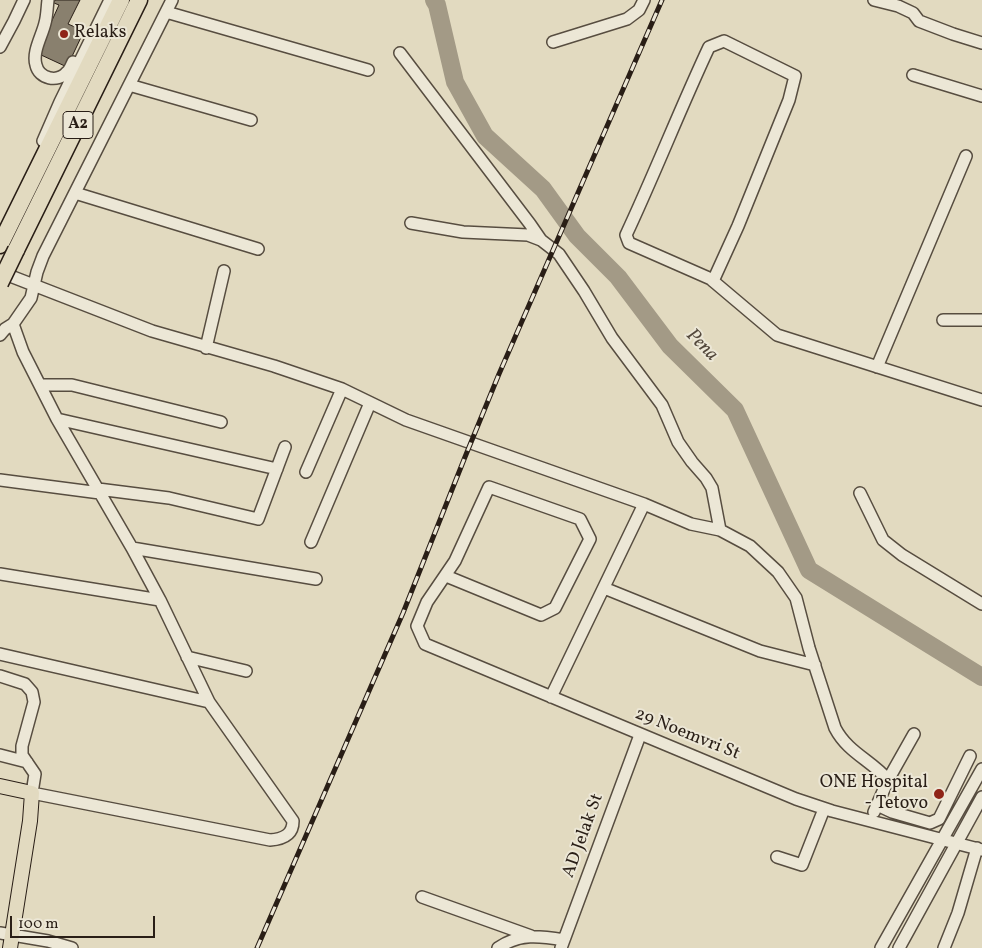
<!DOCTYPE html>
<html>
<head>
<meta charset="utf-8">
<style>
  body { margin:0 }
  #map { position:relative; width:982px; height:948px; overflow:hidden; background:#e2dac0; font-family:Vollkorn,serif }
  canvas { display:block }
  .scale { position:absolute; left:10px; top:916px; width:145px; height:22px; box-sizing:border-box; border:2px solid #291e16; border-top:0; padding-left:6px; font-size:15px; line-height:18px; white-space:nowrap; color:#291e16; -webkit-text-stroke:4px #ece7d6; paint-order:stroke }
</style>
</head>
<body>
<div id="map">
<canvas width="982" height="948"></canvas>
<div class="scale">100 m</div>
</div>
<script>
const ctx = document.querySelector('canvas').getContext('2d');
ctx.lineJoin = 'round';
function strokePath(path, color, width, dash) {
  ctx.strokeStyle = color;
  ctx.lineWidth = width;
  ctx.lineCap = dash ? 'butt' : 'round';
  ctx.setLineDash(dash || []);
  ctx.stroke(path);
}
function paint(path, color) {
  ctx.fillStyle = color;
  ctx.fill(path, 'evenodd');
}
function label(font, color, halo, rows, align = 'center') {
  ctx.font = font + ' Vollkorn,serif';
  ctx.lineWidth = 4;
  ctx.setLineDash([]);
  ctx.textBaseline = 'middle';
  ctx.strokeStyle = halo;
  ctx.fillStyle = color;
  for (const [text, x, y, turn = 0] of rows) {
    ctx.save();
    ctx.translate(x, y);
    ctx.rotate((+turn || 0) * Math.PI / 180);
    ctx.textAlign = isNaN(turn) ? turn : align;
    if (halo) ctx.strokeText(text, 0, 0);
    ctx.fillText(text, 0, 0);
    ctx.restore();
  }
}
const river = new Path2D(`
  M434,0L437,5L455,82L485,136L543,189L577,236L618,277L670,346L735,410L809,570L982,677`);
const building = new Path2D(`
  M56,0H80L68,24L84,31L67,67L39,54L46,39L44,38L59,5L54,3Z`);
const minor = new Path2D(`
  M48,0C47,8 47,16 45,23C42,36 32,52 36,65C39,79 58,83 67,72C70,70 71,66 73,62
  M874,0L898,6L913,13L919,21L953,34L982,43
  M166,12L368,70
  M553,42L627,19L639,10L644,0
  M0,47L14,21L24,0
  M400,53L530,224L541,240
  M913,75L982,96
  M129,85L251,120
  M43,141L60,102L110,0
  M75,193L258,249
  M411,223L463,232L528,235L541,240L559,254L584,291L612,338L662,405L678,442L692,462L706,478L712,488L720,530
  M0,272L152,331L274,366L342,389L406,420L644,504L691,524L720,530L750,546L778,572L796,598L809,648L835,728C848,753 871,760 888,780
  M713,281L738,226L789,100L795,76L724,41L709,47C680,109 655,173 626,235L629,243L711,279L713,281L777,335L982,400
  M943,320H982
  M0,335L5,329L13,324L31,298L37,272L43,256L172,0
  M206,348L224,271
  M877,367L966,156
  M40,385H72L221,422
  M57,419L277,469
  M306,472L342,389
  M0,480L100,493
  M98,489L169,498L258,519L285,447
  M860,493L883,540L902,555L982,604
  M311,542L370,403
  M132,548L316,579
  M0,574L160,600
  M446,576L541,615L555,608L590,539L580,519L489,487L455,561L427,602L417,626L425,644L796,799L832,811L982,850
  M604,588L760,651L815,665
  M0,654L209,702
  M187,657L246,671
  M0,676L25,684L32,692L34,702L22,746V755L35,774L32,793L270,840C283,839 293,835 293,821L209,702L160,600L132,548L57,419L23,352L13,324
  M551,697L644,504
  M0,755L27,762
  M877,805L892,812L930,823L939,819L970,756
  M874,812L888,780L914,734
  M777,857L802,865L824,809
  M422,897L531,936
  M0,933L48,941L72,948
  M498,948C519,933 540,936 564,940
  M561,948L640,735
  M881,948L982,769
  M899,948L982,797
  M944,948L958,913L977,848`);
const major = new Path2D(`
  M0,786L32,793L30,821L10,948`);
const highway = new Path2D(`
  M0,245L121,0
  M16,250L139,0`);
const rail = new Path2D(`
  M257,948L403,613L465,457L499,374L662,0`);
const highwayBridge = new Path2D(`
  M0,283L16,250`);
const markers = [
  [64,34,5,"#8f2418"],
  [939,794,6,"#8f2418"]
];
const shields = [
  [78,125,30]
];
const shieldNames = [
  ["A2",78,125]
];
const poiNames = [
  ["Relaks",74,34],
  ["ONE Hospital",928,784,"right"],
  ["- Tetovo",928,805,"right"]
];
const streetNames = [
  ["29 Noemvri St",687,735,22],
  ["AD Jelak St",584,836,-70]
];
const waterNames = [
  ["Pena",701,346,45]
];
strokePath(river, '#a39a86', 18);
paint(building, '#89806e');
strokePath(building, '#291e16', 1);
strokePath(minor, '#574d40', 14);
strokePath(major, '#291e16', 16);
strokePath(highway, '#291e16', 19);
strokePath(minor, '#ece7d6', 11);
strokePath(major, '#e2dac0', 14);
strokePath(highway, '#e2dac0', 16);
strokePath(rail, '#291e16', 5);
strokePath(rail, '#ece7d6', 3, [9]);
strokePath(highwayBridge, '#291e16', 19, []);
strokePath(highwayBridge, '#e2dac0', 16);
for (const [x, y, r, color] of markers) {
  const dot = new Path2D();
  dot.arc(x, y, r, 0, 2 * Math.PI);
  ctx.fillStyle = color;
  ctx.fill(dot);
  strokePath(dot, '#ece7d6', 2);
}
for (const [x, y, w] of shields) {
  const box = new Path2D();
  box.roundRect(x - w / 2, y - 13.5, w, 27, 4);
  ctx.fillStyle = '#ece7d6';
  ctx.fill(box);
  strokePath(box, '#291e16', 1);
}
label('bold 16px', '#291e16', null, shieldNames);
label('18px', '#291e16', '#ece7d6', poiNames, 'left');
label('18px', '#291e16', '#ece7d6', streetNames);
label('italic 19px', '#54493d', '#ece7d6', waterNames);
</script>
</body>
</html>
